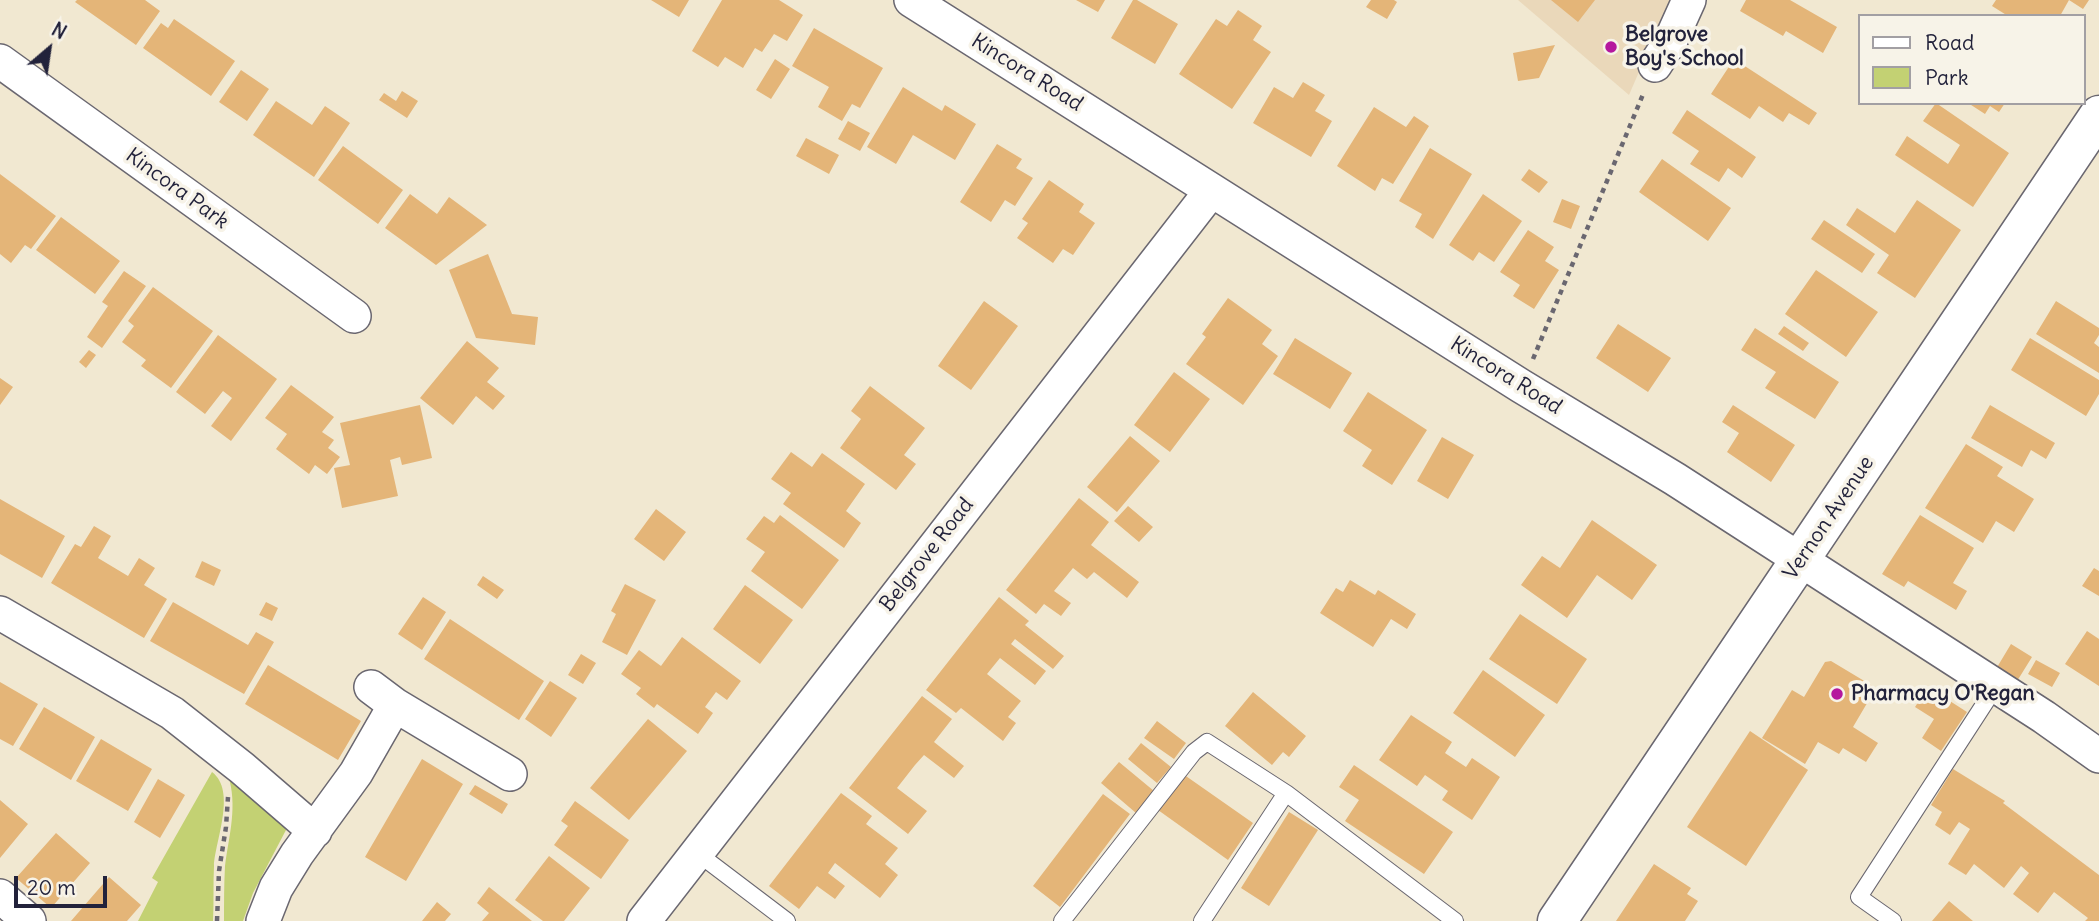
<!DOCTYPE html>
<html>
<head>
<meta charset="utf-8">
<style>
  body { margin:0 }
  #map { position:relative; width:2099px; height:921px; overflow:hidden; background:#f1e8d1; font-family:Delius,sans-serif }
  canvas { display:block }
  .legend { position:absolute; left:1858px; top:14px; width:228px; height:91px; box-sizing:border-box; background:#f7f3e8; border:2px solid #a29fa3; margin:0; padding:9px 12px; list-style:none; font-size:21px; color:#22223b }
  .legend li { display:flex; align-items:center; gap:14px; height:35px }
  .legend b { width:35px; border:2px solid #a29fa3 }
  .north { position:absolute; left:14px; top:14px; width:70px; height:70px; -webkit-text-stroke:5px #f7f3e8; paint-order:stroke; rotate:29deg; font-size:19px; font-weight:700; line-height:28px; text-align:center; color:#22223b }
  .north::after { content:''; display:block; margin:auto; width:24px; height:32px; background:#22223b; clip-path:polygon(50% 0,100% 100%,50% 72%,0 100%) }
  .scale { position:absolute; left:14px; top:876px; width:93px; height:32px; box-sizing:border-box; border:4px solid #22223b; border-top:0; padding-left:9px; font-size:21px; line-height:24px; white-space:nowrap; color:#22223b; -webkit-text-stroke:5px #f7f3e8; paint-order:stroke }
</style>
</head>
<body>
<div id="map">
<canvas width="2099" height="921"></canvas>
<ul class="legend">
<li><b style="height:9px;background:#fff"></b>Road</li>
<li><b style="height:19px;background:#c3d173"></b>Park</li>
</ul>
<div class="north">N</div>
<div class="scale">20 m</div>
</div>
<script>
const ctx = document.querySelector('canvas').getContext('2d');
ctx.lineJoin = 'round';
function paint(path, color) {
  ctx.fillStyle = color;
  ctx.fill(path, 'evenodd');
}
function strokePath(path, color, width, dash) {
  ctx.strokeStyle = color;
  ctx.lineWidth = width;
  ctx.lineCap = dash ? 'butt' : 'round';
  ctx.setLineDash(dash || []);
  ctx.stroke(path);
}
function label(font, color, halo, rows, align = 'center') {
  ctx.font = font + ' Delius,sans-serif';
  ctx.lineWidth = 7;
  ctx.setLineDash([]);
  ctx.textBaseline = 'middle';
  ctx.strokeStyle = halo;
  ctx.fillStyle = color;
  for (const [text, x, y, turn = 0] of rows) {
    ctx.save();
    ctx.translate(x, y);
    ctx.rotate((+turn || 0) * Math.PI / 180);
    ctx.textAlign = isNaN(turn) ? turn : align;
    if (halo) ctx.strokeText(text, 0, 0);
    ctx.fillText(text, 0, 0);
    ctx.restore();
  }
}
const built = new Path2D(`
  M1518,0H1670L1629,95Z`);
const green = new Path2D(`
  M212,772C237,791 215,841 214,866C213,884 214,903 213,921H138L158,882L152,878Z
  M228,775L284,823L286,830L253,893L243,921H224C224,903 224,884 225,866C229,835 238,806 228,775Z`);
const building = new Path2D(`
  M77,0H145L160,11L136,45L75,2Z
  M651,0H689L679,17Z
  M722,0H779L803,15L787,41L774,34L762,52L755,48L743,68L725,57L718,67L692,51Z
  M1076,0H1105L1098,12Z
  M1133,0H1137L1178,24L1155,64L1111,38Z
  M1371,0H1394L1397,2L1387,19L1366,7Z
  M1551,0H1595L1578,22Z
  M1746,0H1790L1837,27L1823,53L1786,31L1783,36L1740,11Z
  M1996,0H2089L2083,9L2069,0L2060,16L2047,14L2046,16H2008L1992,6Z
  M1238,10L1262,26L1253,40L1271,52L1232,109L1179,74L1216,19L1227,26Z
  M174,19L235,61L211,96L143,48L161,23L168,28Z
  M814,28L883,68L860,108L852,104L842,121L818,107L829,87L792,66Z
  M1555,45L1539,78L1518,81L1513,53Z
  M775,59L790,69L771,99L756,90Z
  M1734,59L1817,113L1809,125L1789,113L1783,122L1759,106L1750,119L1711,94Z
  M241,70L269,89L247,121L219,102Z
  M1303,82L1325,95L1315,111L1332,121L1311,157L1253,123L1274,87L1293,98Z
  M903,87L942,111L945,105L976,124L955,160L913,135L896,164L867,147Z
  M402,91L418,101L407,118L379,100L384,93L396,101Z
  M276,101L312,125L325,106L350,123L314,177L253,135Z
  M1936,103L2009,153L1973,207L1895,155L1907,136L1948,164L1960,145L1923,121Z
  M1968,103H2005L1999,112L1990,106L1985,114Z
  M1374,107L1406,127L1414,116L1429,126L1393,184L1382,178L1375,191L1337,166Z
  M1687,110L1756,157L1742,178L1728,168L1719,182L1690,164L1699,151L1672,133Z
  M848,121L870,133L860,151L838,139Z
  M806,138L839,155L829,174L796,156Z
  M997,144L1022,159L1016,168L1033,178L1015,206L1005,200L991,222L960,202Z
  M343,146L403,190L378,224L318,180Z
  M1430,148L1472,174L1433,239L1415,227L1422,214L1399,201Z
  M1662,159L1731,208L1708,241L1639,192Z
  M1529,169L1548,182L1539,193L1521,180Z
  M0,174L56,216L31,249L25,245L11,263L0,254Z
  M1049,180L1084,204L1079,212L1095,223L1073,255L1063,249L1053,263L1017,238L1028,223L1022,219Z
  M410,194L437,214L449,197L487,225L436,265L385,228Z
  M1483,194L1522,221L1494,262L1479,252L1473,261L1449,245Z
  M1562,199L1580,206L1571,229L1553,222Z
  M1917,200L1961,230L1915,298L1877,273L1889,255L1846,225L1857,208L1895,233Z
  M61,217L120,261L95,294L36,250Z
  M1824,220L1875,254L1862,273L1811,239Z
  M1528,230L1554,247L1545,261L1559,270L1534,309L1513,296L1520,285L1500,272Z
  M488,254L512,314L538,317L535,345L476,338L449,270Z
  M1816,270L1878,312L1846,357L1785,314Z
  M124,271L146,286L102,348L87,337L108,306L102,302Z
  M153,287L213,331L171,388L141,366L146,360L122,342L134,326L128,321Z
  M1228,298L1272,330L1262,344L1278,356L1243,405L1186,364L1206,337L1202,334Z
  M984,301L1018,326L971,390L938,366Z
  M2056,301L2099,328V335L2094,343L2099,347V373L2036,334Z
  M1618,324L1671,358L1648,392L1596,358Z
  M1784,326L1809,343L1803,351L1778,334Z
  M1755,328L1839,382L1815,419L1765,388L1776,372L1741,350Z
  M218,335L277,379L231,441L211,426L232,398L223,391L205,414L176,392Z
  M1295,338L1352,373L1330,409L1273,374Z
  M2030,338L2099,380V394L2086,416L2011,370Z
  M467,341L499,368L487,382L505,396L493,410L476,396L453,425L420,398Z
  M89,350L96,355L86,368L79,362Z
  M1174,372L1210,399L1170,452L1134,425Z
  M0,378L13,387L0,405Z
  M291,385L334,417L322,432L334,440L328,448L340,457L327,474L315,465L309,474L276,449L287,434L265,418Z
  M870,386L925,428L904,455L916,464L896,490L840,448L861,419L851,411Z
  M1368,392L1427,430L1392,485L1362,466L1372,450L1343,431Z
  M420,405L432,458L402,465L400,457L390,460L398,496L342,508L334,468L350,465L340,423Z
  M1733,405L1795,445L1771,482L1727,452L1739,433L1722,422Z
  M1990,405L2055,443L2046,459L2031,450L2022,467L1971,438Z
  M1130,436L1160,461L1117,512L1087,487Z
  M1442,437L1474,455L1448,499L1417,481Z
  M1966,444L2003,467L1997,476L2034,499L2014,532L1996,521L1983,543L1925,508Z
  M791,452L812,467L822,453L865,484L846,511L861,523L844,548L783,504L791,493L771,479Z
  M1079,498L1109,522L1091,545L1139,582L1127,598L1094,572L1087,579L1073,568L1054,591L1071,603L1061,616L1044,604L1036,614L1006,590Z
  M0,499L65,536L42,578L0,554Z
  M1128,506L1153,527L1139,542L1114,521Z
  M656,509L686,532L664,561L634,539Z
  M780,515L839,560L802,609L751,571L765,552L746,539L764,516L774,523Z
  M1920,515L1974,548L1953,583L1967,591L1956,610L1908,581L1904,587L1882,574Z
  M1592,520L1657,565L1632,600L1597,575L1567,618L1521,585L1542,556L1560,568Z
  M94,526L111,536L98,558L128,576L139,558L155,568L144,585L167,599L144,638L51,583L75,544L81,547Z
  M202,561L221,570L214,586L195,577Z
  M2094,568L2099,571V596L2082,586Z
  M483,576L504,590L497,599L477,585Z
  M1350,580L1375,595L1378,590L1416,614L1407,629L1391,619L1373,647L1320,613L1336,588L1343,592Z
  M625,584L656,600L627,655L602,642L616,614L611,611Z
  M745,585L793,620L760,664L713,629Z
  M423,597L446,612L422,650L398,634Z
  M999,597L1029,621L1025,625L1064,656L1053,669L1015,639L1011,644L1046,671L1035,685L1000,658L987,674L1021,701L1008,717L1016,723L1003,741L961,708L956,713L926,690Z
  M173,602L248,645L256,632L274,642L244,694L150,641Z
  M266,602L278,608L272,621L259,615Z
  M1520,614L1587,659L1557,704L1489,659Z
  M450,619L544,681L519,720L424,659Z
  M2087,631L2099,639V686L2065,664Z
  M682,637L741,681L727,700L716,692L705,707L713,713L698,734L657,704L654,708L636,694L641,688L621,674L639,650L661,666Z
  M2011,644L2032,657L2014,686L1993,674Z
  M581,654L596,663L583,684L568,675Z
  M2036,660L2060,673L2052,687L2028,674Z
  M1831,661L1876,688L1853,727L1878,743L1866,762L1843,748L1839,754L1818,742L1805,764L1762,738L1792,690L1804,697L1825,662Z
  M268,665L361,721L338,760L245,704Z
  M1483,670L1545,715L1515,757L1453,713Z
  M550,681L577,698L551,737L525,719Z
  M0,682L38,704L13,746L0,739Z
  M1928,687L1967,712L1941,751L1922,738L1934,719L1915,707Z
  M1253,692L1306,736L1289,757L1283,752L1272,765L1225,726Z
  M922,696L952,719L934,742L964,766L954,778L924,755L915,765L897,788L927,811L908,834L849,788Z
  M44,707L95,737L71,780L19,749Z
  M1411,715L1452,742L1445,753L1466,767L1472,758L1500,777L1472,820L1442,800L1448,791L1425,775L1417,786L1379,760Z
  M648,719L687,751L629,820L590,788Z
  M1157,721L1186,743L1174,759L1144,738Z
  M1750,731L1808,770L1746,866L1687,827Z
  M101,739L152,769L128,811L76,781Z
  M1141,743L1171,767L1157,783L1128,759Z
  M422,759L463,784L406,881L365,857Z
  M1119,762L1154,791L1136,813L1101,783Z
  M1354,765L1453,832L1424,874L1345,821L1359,800L1339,787Z
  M1953,769L2005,801L2003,803L2099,875V921H2085L2088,918L2054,892L2038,913L2013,894L2029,873L2021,866L2004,888L1974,864L1966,875L1948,864L1970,829L1959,822L1950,835L1935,825L1942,812L1931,805Z
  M1183,774L1253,823L1228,860L1158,810Z
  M158,779L185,795L160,838L134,822Z
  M475,785L508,804L502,814L469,794Z
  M841,793L872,816L866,824L898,848L885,864L898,875L880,898L835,863L828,873L845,886L835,899L817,886L799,909L769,886Z
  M1103,794L1130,814L1060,907L1033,886Z
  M0,800L28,824L0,858Z
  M575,801L629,840L601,879L554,845L568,826L561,821Z
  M1289,812L1318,830L1269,906L1241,888Z
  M56,833L90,863L51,908L16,878Z
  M549,856L590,888L564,921H543L515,900Z
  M1654,864L1691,888L1687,894L1698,901L1685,921H1616Z
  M109,877L141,905L127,921H71Z
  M489,887L532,921H482L489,913L477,903Z
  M1949,901L1973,921H1932Z
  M437,902L451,914L445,921H422Z`);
const path = new Path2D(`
  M1533,359L1644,92
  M217,921L219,871L226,827L228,797`);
const lane = new Path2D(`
  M696,852L787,921
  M1062,921L1194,752L1207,742L1286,793L1455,921
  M1202,921L1286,793
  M1893,921L1859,897L1996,686`);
const street = new Path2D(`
  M911,0L1521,386L1675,479L2044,717L2099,756
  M0,61L354,316
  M1655,65L1670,42L1689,0
  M0,613L172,713L242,768L315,831
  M371,687L395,705L510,774
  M0,896L29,921
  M263,921L276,888L297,854L356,773L395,705
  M644,921L1211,191`);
const secondary = new Path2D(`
  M1557,921L2099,115`);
const markers = [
  [1611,47,7,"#b5179e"],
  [1837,694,7,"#b5179e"]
];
const poiNames = [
  ["Belgrove",1625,35],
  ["Boy's School",1625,59],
  ["Pharmacy O'Regan",1851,694]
];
const streetNames = [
  ["Kincora Road",1027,73,32],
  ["Kincora Park",177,189,36],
  ["Kincora Road",1506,376,32],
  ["Vernon Avenue",1829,518,-56],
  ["Belgrove Road",927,555,-52]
];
paint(built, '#ead8ba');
paint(green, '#c3d173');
paint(building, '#e4b578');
strokePath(lane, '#6a6770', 18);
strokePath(street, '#6a6770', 36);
strokePath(secondary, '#6a6770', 41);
strokePath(path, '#6a6770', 4.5, [5, 5]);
strokePath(lane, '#fff', 16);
strokePath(street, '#fff', 33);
strokePath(secondary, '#fff', 38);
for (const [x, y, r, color] of markers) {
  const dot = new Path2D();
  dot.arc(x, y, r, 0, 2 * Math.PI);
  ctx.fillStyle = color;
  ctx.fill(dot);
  strokePath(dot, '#f7f3e8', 2.5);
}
label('bold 21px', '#22223b', '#f7f3e8', poiNames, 'left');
label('21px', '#22223b', '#f7f3e8', streetNames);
</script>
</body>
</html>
